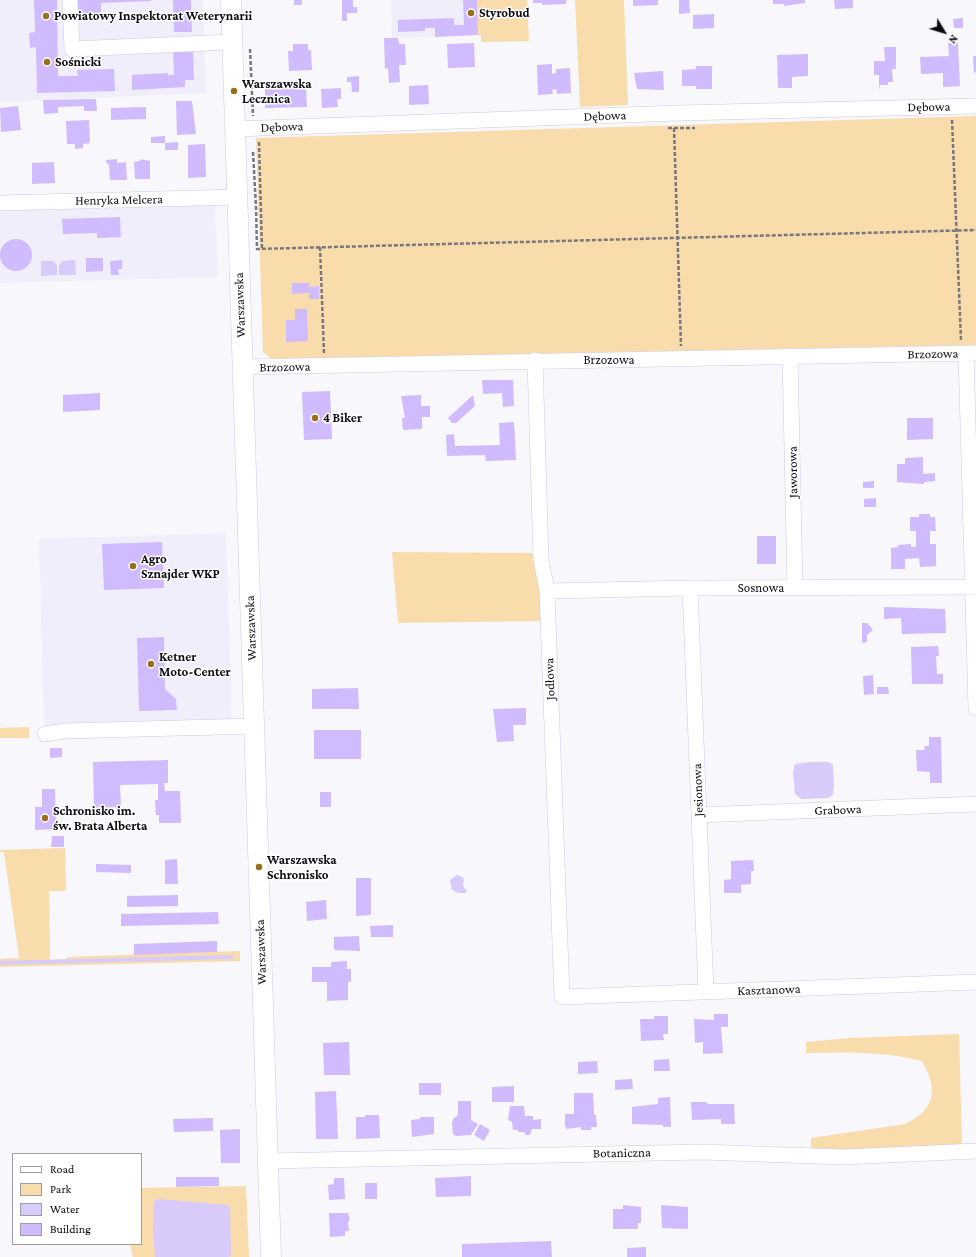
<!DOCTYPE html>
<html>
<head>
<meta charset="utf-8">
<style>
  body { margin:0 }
  #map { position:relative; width:976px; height:1257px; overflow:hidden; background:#f8f7fc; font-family:"Crimson Pro",serif }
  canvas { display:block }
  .legend { position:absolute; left:12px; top:1153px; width:130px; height:92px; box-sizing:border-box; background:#fff; border:1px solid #9e9da1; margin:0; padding:5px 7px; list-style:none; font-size:12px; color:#0d0b13 }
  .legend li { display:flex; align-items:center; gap:8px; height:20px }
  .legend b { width:20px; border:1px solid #9e9da1 }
  .north { position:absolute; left:924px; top:12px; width:40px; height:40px; -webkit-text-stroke:3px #fff; paint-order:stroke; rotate:128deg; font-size:11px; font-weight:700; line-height:16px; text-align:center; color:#0d0b13 }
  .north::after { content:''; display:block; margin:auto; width:14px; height:18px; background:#0d0b13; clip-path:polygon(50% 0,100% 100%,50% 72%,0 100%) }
</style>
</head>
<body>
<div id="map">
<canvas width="976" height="1257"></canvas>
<ul class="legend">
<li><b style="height:5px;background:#fff"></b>Road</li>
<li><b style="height:11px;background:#f8dcac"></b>Park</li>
<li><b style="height:11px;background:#d9cafc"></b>Water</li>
<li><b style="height:11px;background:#d0bbfe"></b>Building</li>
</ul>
<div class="north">N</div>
</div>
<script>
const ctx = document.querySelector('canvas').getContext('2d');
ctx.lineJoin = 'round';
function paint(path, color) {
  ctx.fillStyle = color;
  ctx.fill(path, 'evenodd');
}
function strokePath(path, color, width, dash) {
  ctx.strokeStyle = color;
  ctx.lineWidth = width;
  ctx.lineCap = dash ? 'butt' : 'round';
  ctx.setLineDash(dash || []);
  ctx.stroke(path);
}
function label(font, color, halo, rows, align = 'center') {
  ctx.font = font + ' "Crimson Pro",serif';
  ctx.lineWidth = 3;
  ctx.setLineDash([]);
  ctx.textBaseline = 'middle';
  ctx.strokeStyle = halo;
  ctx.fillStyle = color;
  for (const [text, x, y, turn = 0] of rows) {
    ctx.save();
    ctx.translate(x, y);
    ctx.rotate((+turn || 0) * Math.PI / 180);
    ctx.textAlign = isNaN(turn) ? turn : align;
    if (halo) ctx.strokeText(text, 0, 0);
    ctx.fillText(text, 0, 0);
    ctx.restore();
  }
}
const built = new Path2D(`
  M0,0H203L206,93L0,102Z
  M391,0H477L478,35L392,38Z
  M215,205L218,277L0,283V211Z
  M226,533L232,722L44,727L39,539Z`);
const green = new Path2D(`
  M477,0H527L529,41L481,42V35H478Z
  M575,0H624L628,105L580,107Z
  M976,116V345L272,359L263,352L256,138Z
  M392,552L532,553L540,566L543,621L398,623Z
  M29,727V738H0V728Z
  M65,848L66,891H49L50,960L66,959L67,957L240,951V961L0,967V959L19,958L4,852H0V850Z
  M959,1034L962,1147L811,1151V1138L905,1124C936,1110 938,1088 922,1061C883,1051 846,1052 806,1053V1042L850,1038Z
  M246,1186L249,1257H133L130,1244H141V1188Z`);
const water = new Path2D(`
  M75,260L76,275H59V265L63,261Z
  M41,261H53L57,265V275L41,276Z
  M810,762H828L833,765L834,786L833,795L828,798L801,799L795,794L793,772L795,764Z
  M457,875L461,876L464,879L463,886L467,891L466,893H458L452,890L450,880Z
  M159,1199L228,1205L230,1208L231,1254L229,1257H155L153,1230L154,1204L155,1200Z`);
const stream = new Path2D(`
  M0,963L232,957`);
const building = new Path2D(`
  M34,0H57L58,76H78L77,70L114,69L115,91L37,93L36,47L30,48L29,33L35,32Z
  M77,0H151V1L101,3V15L78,16Z
  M173,0H191L192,32H174Z
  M294,0H302V5H294Z
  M342,0H353V7H357V13H347V21H342Z
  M463,0H477L478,35L435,37V28H425V31L398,32V20L454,18V25H464Z
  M533,0H566V4L542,5V3H533Z
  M633,0H658V5L633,6Z
  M679,0H689L690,13L679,14Z
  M773,0H805V3L784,6V4H773Z
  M834,0H853V8L835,9Z
  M714,14V28L693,29V15Z
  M963,18V28H954L953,19Z
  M384,38H398L399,44H405L406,65H399L400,82L389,83L388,68L385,69Z
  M474,43L475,67L448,68L447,44Z
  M948,43H958L960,86L943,87V73L921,74L920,57L949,56Z
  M293,44H308V50H311L312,70L289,71L288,51H293Z
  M884,47H896V69H892L893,82H888V85H880L879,90V75H874V61H885Z
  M173,50H193L194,80H185V87L132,90V75L168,73V75H174Z
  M808,54V76L792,77V88H778L777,55Z
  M973,56H976V72L974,73Z
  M552,64V74L556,73V69L570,68L571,93L557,94L556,89L552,90L553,94L538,95L537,65Z
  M696,66H712V89H696V86H682V70L696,69Z
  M663,71L664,90L637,89L634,73Z
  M359,76V92H352L351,82H347V77Z
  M428,85L429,104L409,105V86Z
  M306,87L307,107L265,108V88Z
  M341,88V99H337L338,107L322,108L321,89Z
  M96,99L97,111H84V106L58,107V113L44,114L43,100Z
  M176,101H192L196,134L177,135Z
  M18,106L21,130L1,132L0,108Z
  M146,107V119L111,120V108Z
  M89,120L90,143L83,144V148L75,149V144H67L66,121Z
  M165,136V143H151V137Z
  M178,142V150H165V143Z
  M205,144L206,177L188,178V145Z
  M117,159V163L126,162L127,180H110L109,164H107L106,160Z
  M140,159L150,161V179H135L134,162L140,161Z
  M54,162L55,183L32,184V163Z
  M120,217L121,237L97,238V233L63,234L62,219Z
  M0 255a16 16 0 1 1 32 0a16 16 0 1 1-32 0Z
  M86,258H103V271L86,272Z
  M122,260V269H118L119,275H111L110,261Z
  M292,283H309V287L319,286V299H309V293L292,294Z
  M295,309H307L308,341L286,342V320H295Z
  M482,380H513L514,406L503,407L502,393L483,394Z
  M330,391L332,439L304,440L302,392Z
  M100,393V410L63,412V395Z
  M421,395V406H430V417H422V429L403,430L402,418H405L401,396Z
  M473,395L475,406L456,423H452L448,418Z
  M907,418H933V439L907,440Z
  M514,422L516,460L486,461L485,455L447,456L446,435L454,434L455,446L500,445L499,423Z
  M923,457V474L935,473V481L924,482V484L897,482V464H905V458Z
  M874,481V488H863V482Z
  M876,498V507H864V499Z
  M919,514H930V517H935L936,531H930V544H936V566L920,567L919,558L905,559V569H891V548L898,547V545L911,544V547H916V531H910V517H919Z
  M757,536H776V564H757Z
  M162,542L164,588L104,590L102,544Z
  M884,607L945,609L946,633L902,634L901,618L884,619Z
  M862,623H867L873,630L867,635V642L862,643Z
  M164,637L165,689L176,699L177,710L139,711L137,638Z
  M938,646L939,656H936L937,674H943V684H912L911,647Z
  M873,675L874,694L864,695L863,676Z
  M877,687H888L889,694H877Z
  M358,688L359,709H312V689Z
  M526,708V725H513L514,741L497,742L493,709Z
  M314,730H361V759H314Z
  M929,737H941L942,783H930V772L917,771L916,750H925L924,746H929Z
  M50,748H62V757L50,758Z
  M168,760V783H164L165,791H180L181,823H159V815H156L155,800H158V784L120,785L121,807L94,808L93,762Z
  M42,789H55L56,829L35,830V807H42Z
  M320,792H331V807H320Z
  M52,836H64V847H51Z
  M177,859L178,884H165V860Z
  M753,860L754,871H751V884L741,885V893H724V880L731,879V861Z
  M96,864L131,865V873L96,872Z
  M356,878H371V915L356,916Z
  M178,895V906L127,907V896Z
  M326,900L327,919L307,921L306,902Z
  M218,912L219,924L121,926V914Z
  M393,925V937H371L370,926Z
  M359,936L360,951L334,950V937Z
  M217,941V952L134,955V944Z
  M347,961V969H351V982H348V1000L327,1001V982H312V967H331V962Z
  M714,1014H728V1027H721L723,1053L703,1054V1042L695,1043L694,1019L714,1020Z
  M654,1016H668V1034H663L664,1040L641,1041L640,1019H654Z
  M349,1042L350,1075H324L323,1043Z
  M669,1059L670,1071H654V1060Z
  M597,1061L598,1073L578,1074V1062Z
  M632,1079L633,1089L615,1090V1080Z
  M419,1083H441V1095H419Z
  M514,1086V1102H492V1087Z
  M336,1091L338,1139H316L315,1092Z
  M574,1093H593L594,1115H596L597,1127H591V1130H581V1127L567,1129L565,1126V1114H574Z
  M670,1097L671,1127H663V1125L632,1124V1107L658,1104V1098Z
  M458,1101H471V1120L478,1124L471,1135L456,1136L453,1134L452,1124L453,1119L458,1115Z
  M691,1102H707V1104H734L735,1124H721V1119L692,1120Z
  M510,1106H524L525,1116H533V1120L541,1119V1129H532L530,1135H526L524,1132H518V1130H513L512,1122L508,1120Z
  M365,1115H379L380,1138L356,1139V1117H365Z
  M420,1117H434V1134L412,1137L411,1120L420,1119Z
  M213,1118V1131L174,1132L173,1119Z
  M480,1124L490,1130L484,1141L474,1135Z
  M240,1129V1163H221L220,1130Z
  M471,1176V1196L436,1197L435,1178Z
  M176,1177H219V1186L176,1187Z
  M334,1178H344L345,1199L329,1200L328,1185L334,1184Z
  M365,1183H377V1199H365Z
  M623,1205L641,1207V1223H638V1229H613V1209H623Z
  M661,1205L688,1207V1229L662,1228Z
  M329,1213H348L350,1220L348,1222L349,1231H345V1236L330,1237Z
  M551,1241L552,1257H462V1244Z
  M646,1247V1257H627V1248Z`);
const path = new Path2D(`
  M250,49L253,116
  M952,120L961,340
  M668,128H695
  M674,128L681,346
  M259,142L262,249
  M253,152L256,207L257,249L976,230
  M320,247L324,353`);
const minor = new Path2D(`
  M70,0L72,49L232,42
  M235,129L679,113L976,106
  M0,203L237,197
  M966,353L976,708
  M790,356L795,588
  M535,360L541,560L547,591L562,997L976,982
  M243,367L976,353
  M690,588L706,992
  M547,591L690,588L976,587
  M45,734L65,731L254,726
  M699,815L976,804
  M268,1161L702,1152L844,1157L976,1151`);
const major = new Path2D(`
  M231,0L271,1257`);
const markers = [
  [471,13,4,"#98701c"],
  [46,16,4,"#98701c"],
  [47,62,4,"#98701c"],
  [234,91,4,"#98701c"],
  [315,418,4,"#98701c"],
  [133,566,4,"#98701c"],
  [151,664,4,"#98701c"],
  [45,818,4,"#98701c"],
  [259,867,4,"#98701c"]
];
const poiNames = [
  ["Styrobud",479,13],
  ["Powiatowy Inspektorat Weterynarii",54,16],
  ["Sośnicki",55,62],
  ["Warszawska",242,84],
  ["Lecznica",242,99],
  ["4 Biker",323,418],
  ["Agro",141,559],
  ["Sznajder WKP",141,574],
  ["Ketner",159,657],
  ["Moto-Center",159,672],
  ["Schronisko im.",53,811],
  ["św. Brata Alberta",53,826],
  ["Warszawska",267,860],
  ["Schronisko",267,875]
];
const streetNames = [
  ["Dębowa",929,107,-1],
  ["Dębowa",605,116,-2],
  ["Dębowa",282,127,-2],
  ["Henryka Melcera",119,200,-1],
  ["Warszawska",240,305,-92],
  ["Brzozowa",933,354,-1],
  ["Brzozowa",609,360],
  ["Brzozowa",285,367,-1],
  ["Jaworowa",793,472,-91],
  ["Sosnowa",761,588],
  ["Warszawska",251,628,-92],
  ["Jodłowa",550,679,-92],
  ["Jesionowa",698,790,-92],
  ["Grabowa",838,810,-2],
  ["Warszawska",261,952,-92],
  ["Kasztanowa",769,990,-2],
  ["Botaniczna",622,1153,-1]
];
paint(built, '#f1eefb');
paint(green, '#f8dcac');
paint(water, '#d9cafc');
strokePath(stream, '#d9cafc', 4);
paint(building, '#d0bbfe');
strokePath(minor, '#cfc8e1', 16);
strokePath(major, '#cfc8e1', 21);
strokePath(path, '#79777e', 2.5, [4, 2]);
strokePath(minor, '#fff', 15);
strokePath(major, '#fff', 20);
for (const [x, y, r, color] of markers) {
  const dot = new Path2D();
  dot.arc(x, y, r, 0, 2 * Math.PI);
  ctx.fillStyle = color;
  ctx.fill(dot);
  strokePath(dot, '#fff', 1.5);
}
label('bold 13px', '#0d0b13', '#fff', poiNames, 'left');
label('13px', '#0d0b13', '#fff', streetNames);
</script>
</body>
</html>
